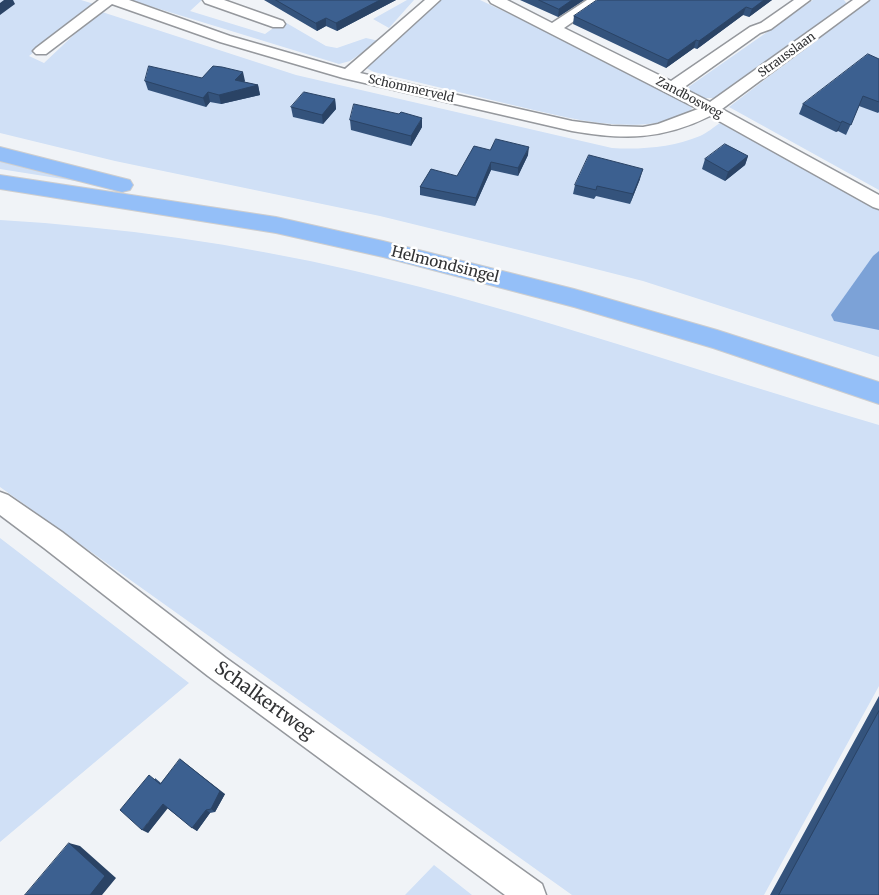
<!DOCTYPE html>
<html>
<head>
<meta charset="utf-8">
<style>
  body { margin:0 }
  canvas { display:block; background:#f0f3f7 }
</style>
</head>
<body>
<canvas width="879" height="895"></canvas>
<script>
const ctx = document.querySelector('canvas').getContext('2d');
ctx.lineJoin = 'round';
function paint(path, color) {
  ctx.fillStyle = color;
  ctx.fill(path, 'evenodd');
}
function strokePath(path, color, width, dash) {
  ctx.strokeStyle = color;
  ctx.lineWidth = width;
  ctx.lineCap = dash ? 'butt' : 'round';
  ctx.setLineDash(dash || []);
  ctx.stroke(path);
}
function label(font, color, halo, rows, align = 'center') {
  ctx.font = font + ' Merriweather,serif';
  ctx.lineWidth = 5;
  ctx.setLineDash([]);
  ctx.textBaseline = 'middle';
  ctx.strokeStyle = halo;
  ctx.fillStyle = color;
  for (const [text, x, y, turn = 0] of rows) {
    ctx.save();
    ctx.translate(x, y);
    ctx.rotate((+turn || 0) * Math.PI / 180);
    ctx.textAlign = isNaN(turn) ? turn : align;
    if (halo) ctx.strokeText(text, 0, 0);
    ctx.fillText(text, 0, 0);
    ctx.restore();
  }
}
const green = new Path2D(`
  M0,0H81L94,4L29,56L44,63L99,11L296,75L612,148C641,150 674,147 700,136C707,133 714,127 720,123L879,210V357L643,281L568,262L380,216L115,161L0,133Z
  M130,0H202L190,11L265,34L283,21L326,46L337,48L366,38L379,41L350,61L339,64Z
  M407,0H414L389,28L373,19Z
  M438,0H480L531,24L692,104L691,115C626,137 567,117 504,103C460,92 417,82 374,72L366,68Z
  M813,0H844L847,4L719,98H701L688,91L687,88Z
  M869,0H879V190L729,107Z
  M0,159L113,187L0,169Z
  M0,220C119,227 239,244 355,271C532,312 705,374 879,425V686L764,895H572L0,487Z
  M0,538L189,683L0,842Z
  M434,865L472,895H405Z`);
const water = new Path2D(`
  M879,251V330L834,321L831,315L873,256Z`);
const minor = new Path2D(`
  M99,0H129L230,36L345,69L425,0H440L360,73L572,121L611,126L643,127L658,124L698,109L491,3L489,0H507L552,23L587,0H604L564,28L671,81L750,27L761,23L794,0H810L771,29L760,33L683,88L710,102L853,0H869L722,109L879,195V209L873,207L710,116C662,140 624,140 572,131L343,78L220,42L112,4L46,54H36L33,51L36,48Z
  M203,0H224L283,21L285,24L283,27H273L205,3Z
  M0,492L8,495L62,532L226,658L542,884L546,895H505L208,676L44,548L0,515Z`);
const primary = new Path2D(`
  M0,147L130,180L133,185L130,190L122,192L0,161Z
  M0,175L276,217L383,241L574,289L717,330L879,382V404L713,348L574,307L383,257L276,233L0,189Z`);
const wall = new Path2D(`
  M264,0H396L337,31L326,26L317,31Z
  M520,0H584L558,17Z
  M772,0L749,17L743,15L697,49L694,48L666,68L573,24L574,16Z
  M879,59V112L878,113L859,106L846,135L838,131L836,132L799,114L803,104Z
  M202,78L245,81L244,82L258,85L260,95L221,104L210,102L206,107L148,90L145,81Z
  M335,99L336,109L323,124L293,117L291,107Z
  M399,114L422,127L411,146L351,130L350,120Z
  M490,150L528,155L518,176L491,170L475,206L420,195V187L457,176Z
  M748,156L745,165L725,181L702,169L705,159Z
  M640,179L630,204L596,196L594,199L573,194L575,185Z
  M879,696V895H770Z
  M155,778L161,783L225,794L215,812L210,813L197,831L167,808L148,833Z`);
const shadedWall = new Path2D(`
  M4,0H13L15,4L0,15V3Z
  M380,0H396L337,31L336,23Z
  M572,0H584L558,17L559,9Z
  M764,0H772L749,17L752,9Z
  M746,7L743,15L697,49L699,41Z
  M326,18V26L317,31L316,23Z
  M696,40L694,48L666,68L668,60Z
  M243,72L245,81L237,89L235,80Z
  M258,85L260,95L221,104L219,95Z
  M208,92L210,102L206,107L203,98Z
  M335,99L336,109L323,124L322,115Z
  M422,118V127L411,146V136Z
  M842,121L838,131L836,132L841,123Z
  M529,147L528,155L518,176V168Z
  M748,156L745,165L725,181L728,172Z
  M491,162V170L475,206L476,198Z
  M643,169L640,179L630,204L633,194Z
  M180,759L225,794L215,812L211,809Z
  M163,804L168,808L148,833L142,830Z
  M206,810L210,813L197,831L192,828Z
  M69,843L80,846L116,878L102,895H90Z`);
const building = new Path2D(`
  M276,0H380L336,23L326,18L316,23Z
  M539,0H572L559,9Z
  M597,0H764L752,9L746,7L699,41L696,40L668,60L574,16Z
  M868,54L879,59V102L863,96L851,125L842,121L841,123L803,104Z
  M149,66L202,78L213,66L222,67L243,72L235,80L258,85L219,95L208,92L203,98L145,81Z
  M304,92L335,99L322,115L291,107Z
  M354,104L399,114L401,112L422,118L411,136L350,120Z
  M496,139L529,147L518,168L491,162L476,198L420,187L431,169L457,176L474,146L490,150Z
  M725,144L748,156L728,172L705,159Z
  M589,155L643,169L633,194L597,186L596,190L575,185Z
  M879,711V895H779Z
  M180,759L220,791L211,809L206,810L192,828L163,804L142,830L120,810L149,775L160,784Z
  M69,843L105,876L90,895H25Z`);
const farStreetnames = [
  ["Strausslaan",787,55,-36],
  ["Schommerveld",411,89,13],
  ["Zandbosweg",689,98,28]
];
const streetNames = [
  ["Helmondsingel",445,265,14]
];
const nearStreetnames = [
  ["Schalkertweg",264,701,36]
];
paint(green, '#d0e0f6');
paint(water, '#7ca2d7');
strokePath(minor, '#95989d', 3);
strokePath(primary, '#cececf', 2);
paint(minor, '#fff');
paint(primary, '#94bff8');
paint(wall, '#34537c');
paint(shadedWall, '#2a4365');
paint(building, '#3c6090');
strokePath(building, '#2a4365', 1);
label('12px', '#323335', '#fff', farStreetnames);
label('15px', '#323335', '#fff', streetNames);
label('18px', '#323335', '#fff', nearStreetnames);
</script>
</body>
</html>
